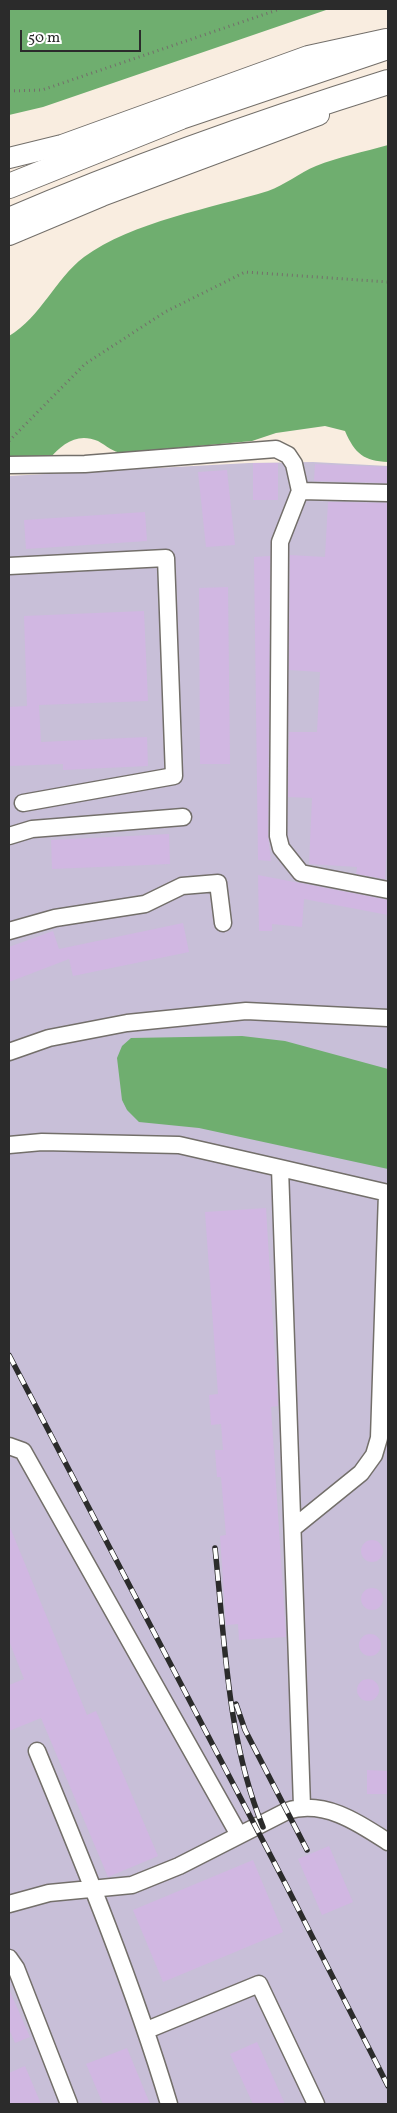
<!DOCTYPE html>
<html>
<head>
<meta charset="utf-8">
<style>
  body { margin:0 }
  #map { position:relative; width:397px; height:2113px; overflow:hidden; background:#f9ede0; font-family:Vollkorn,serif }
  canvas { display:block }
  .frame { position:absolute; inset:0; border:10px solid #2b2b2b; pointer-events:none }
  .scale { position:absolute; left:20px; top:30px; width:121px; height:22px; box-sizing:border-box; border:2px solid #2b2b2b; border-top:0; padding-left:6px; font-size:15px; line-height:18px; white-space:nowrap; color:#2b2b2b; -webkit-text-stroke:4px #fff; paint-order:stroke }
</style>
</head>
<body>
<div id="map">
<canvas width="397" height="2113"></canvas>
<div class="frame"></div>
<div class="scale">50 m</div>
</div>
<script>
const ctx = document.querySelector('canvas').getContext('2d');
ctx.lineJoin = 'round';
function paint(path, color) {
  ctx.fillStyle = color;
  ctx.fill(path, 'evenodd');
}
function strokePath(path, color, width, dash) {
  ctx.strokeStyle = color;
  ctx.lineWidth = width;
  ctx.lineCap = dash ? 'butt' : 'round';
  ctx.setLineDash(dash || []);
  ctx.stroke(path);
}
const industrial = new Path2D(`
  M313,462L388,466V2104H9V476L249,463Z`);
const forest = new Path2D(`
  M9,9H329L43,107L9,115Z
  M388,145V462C364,461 355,454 345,431L325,426L276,433L252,441L123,453C112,452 107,446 98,441C77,432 62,444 49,459H9V336C41,317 55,279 84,257C132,222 212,208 268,191C285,185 299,173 316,166C338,157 364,152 388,145Z
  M242,1036L285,1041L388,1069V1169L199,1128L139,1122L127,1110L122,1100L117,1058L122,1046L131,1038Z`);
const building = new Path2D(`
  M253,463H278V500H253Z
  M315,464L388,467V483L314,481Z
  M227,470L235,545L206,547L198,472Z
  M328,502L388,503V829L385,879L356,874L357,867L309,864L312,798L288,797L289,732H317L320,672L289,670L290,555L325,557Z
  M145,512L147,541L26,549L24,520Z
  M270,556L268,836L271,861L258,860L254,557Z
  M228,587L230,764H200L199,588Z
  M144,611L148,701L39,705L41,742L147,737L148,766L63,770V764L9,766V707L27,706L24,616Z
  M169,834L170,864L52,869L51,840Z
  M258,875L388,900V915L304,899L302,927L272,924V931H259Z
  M183,923L189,952L73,976L69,959L9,982V947L53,931L59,949Z
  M266,1208L278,1406L271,1407L286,1637L239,1640L238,1624L226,1625L220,1536L226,1535L221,1477H217L215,1450H223L221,1424L211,1425L209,1395L218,1394L205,1212Z
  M9,1525L87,1715L96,1711L158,1856L108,1877L41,1718L9,1731V1685L24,1679L9,1641Z
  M361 1551a11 11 0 1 1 22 0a11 11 0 1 1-22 0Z
  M361 1599a11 11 0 1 1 22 0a11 11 0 1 1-22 0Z
  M359 1645a11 11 0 1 1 22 0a11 11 0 1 1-22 0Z
  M357 1690a11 11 0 1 1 22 0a11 11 0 1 1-22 0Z
  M367,1770L388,1771V1794H367Z
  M329,1846L353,1902L322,1915L298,1859Z
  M253,1860L283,1932L163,1982L133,1910Z
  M9,1989L30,2037L15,2043L9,2029Z
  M257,2042L285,2104H253L230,2054Z
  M127,2048L150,2104H103L86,2064Z
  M25,2066L41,2104H9V2073Z`);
const path = new Path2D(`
  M9,91L42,90L280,9
  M9,441L85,364L165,312L245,272L388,282`);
const minor = new Path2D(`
  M9,465L85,464L276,449L288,455L294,464L300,491L280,542L278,836L281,848L301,873L388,890
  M300,491L388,493
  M9,566L166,558L174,776L23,803
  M9,836L32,829L183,817
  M9,931L55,918L145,904L182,886L218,883L223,923
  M9,1052L49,1038L127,1023L246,1011L388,1018
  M9,1145L42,1142L179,1145L280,1168L302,1806
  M280,1168L388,1193
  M9,1446L23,1451L239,1835
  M293,1528L361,1473L374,1455L379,1438L387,1193
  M37,1751C85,1867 133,1984 169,2104
  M9,1904L49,1893L132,1885L179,1866L287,1811C324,1799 359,1823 388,1842
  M9,1958L16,1968L69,2104
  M147,2030L259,1984L316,2104`);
const major = new Path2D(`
  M9,158L62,145L308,56L386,39
  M9,235L102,196L319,115`);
const highway = new Path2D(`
  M9,186L181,117L388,47
  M9,220C133,167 260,122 388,82`);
const rail = new Path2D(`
  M9,1355L286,1885L388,2086
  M215,1548C225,1642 227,1739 263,1827
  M236,1704L245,1730L307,1850`);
paint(industrial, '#c8bfd8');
paint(forest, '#6fae6f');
paint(building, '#d1b7e2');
strokePath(minor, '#736f6a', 19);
strokePath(major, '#736f6a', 22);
strokePath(highway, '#736f6a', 26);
strokePath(path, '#736f6a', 3, [1, 4]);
strokePath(minor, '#fff', 16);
strokePath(major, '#fff', 20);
strokePath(highway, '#fff', 24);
strokePath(rail, '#2b2b2b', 5.5);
strokePath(rail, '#fff', 4, [11]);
</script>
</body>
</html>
